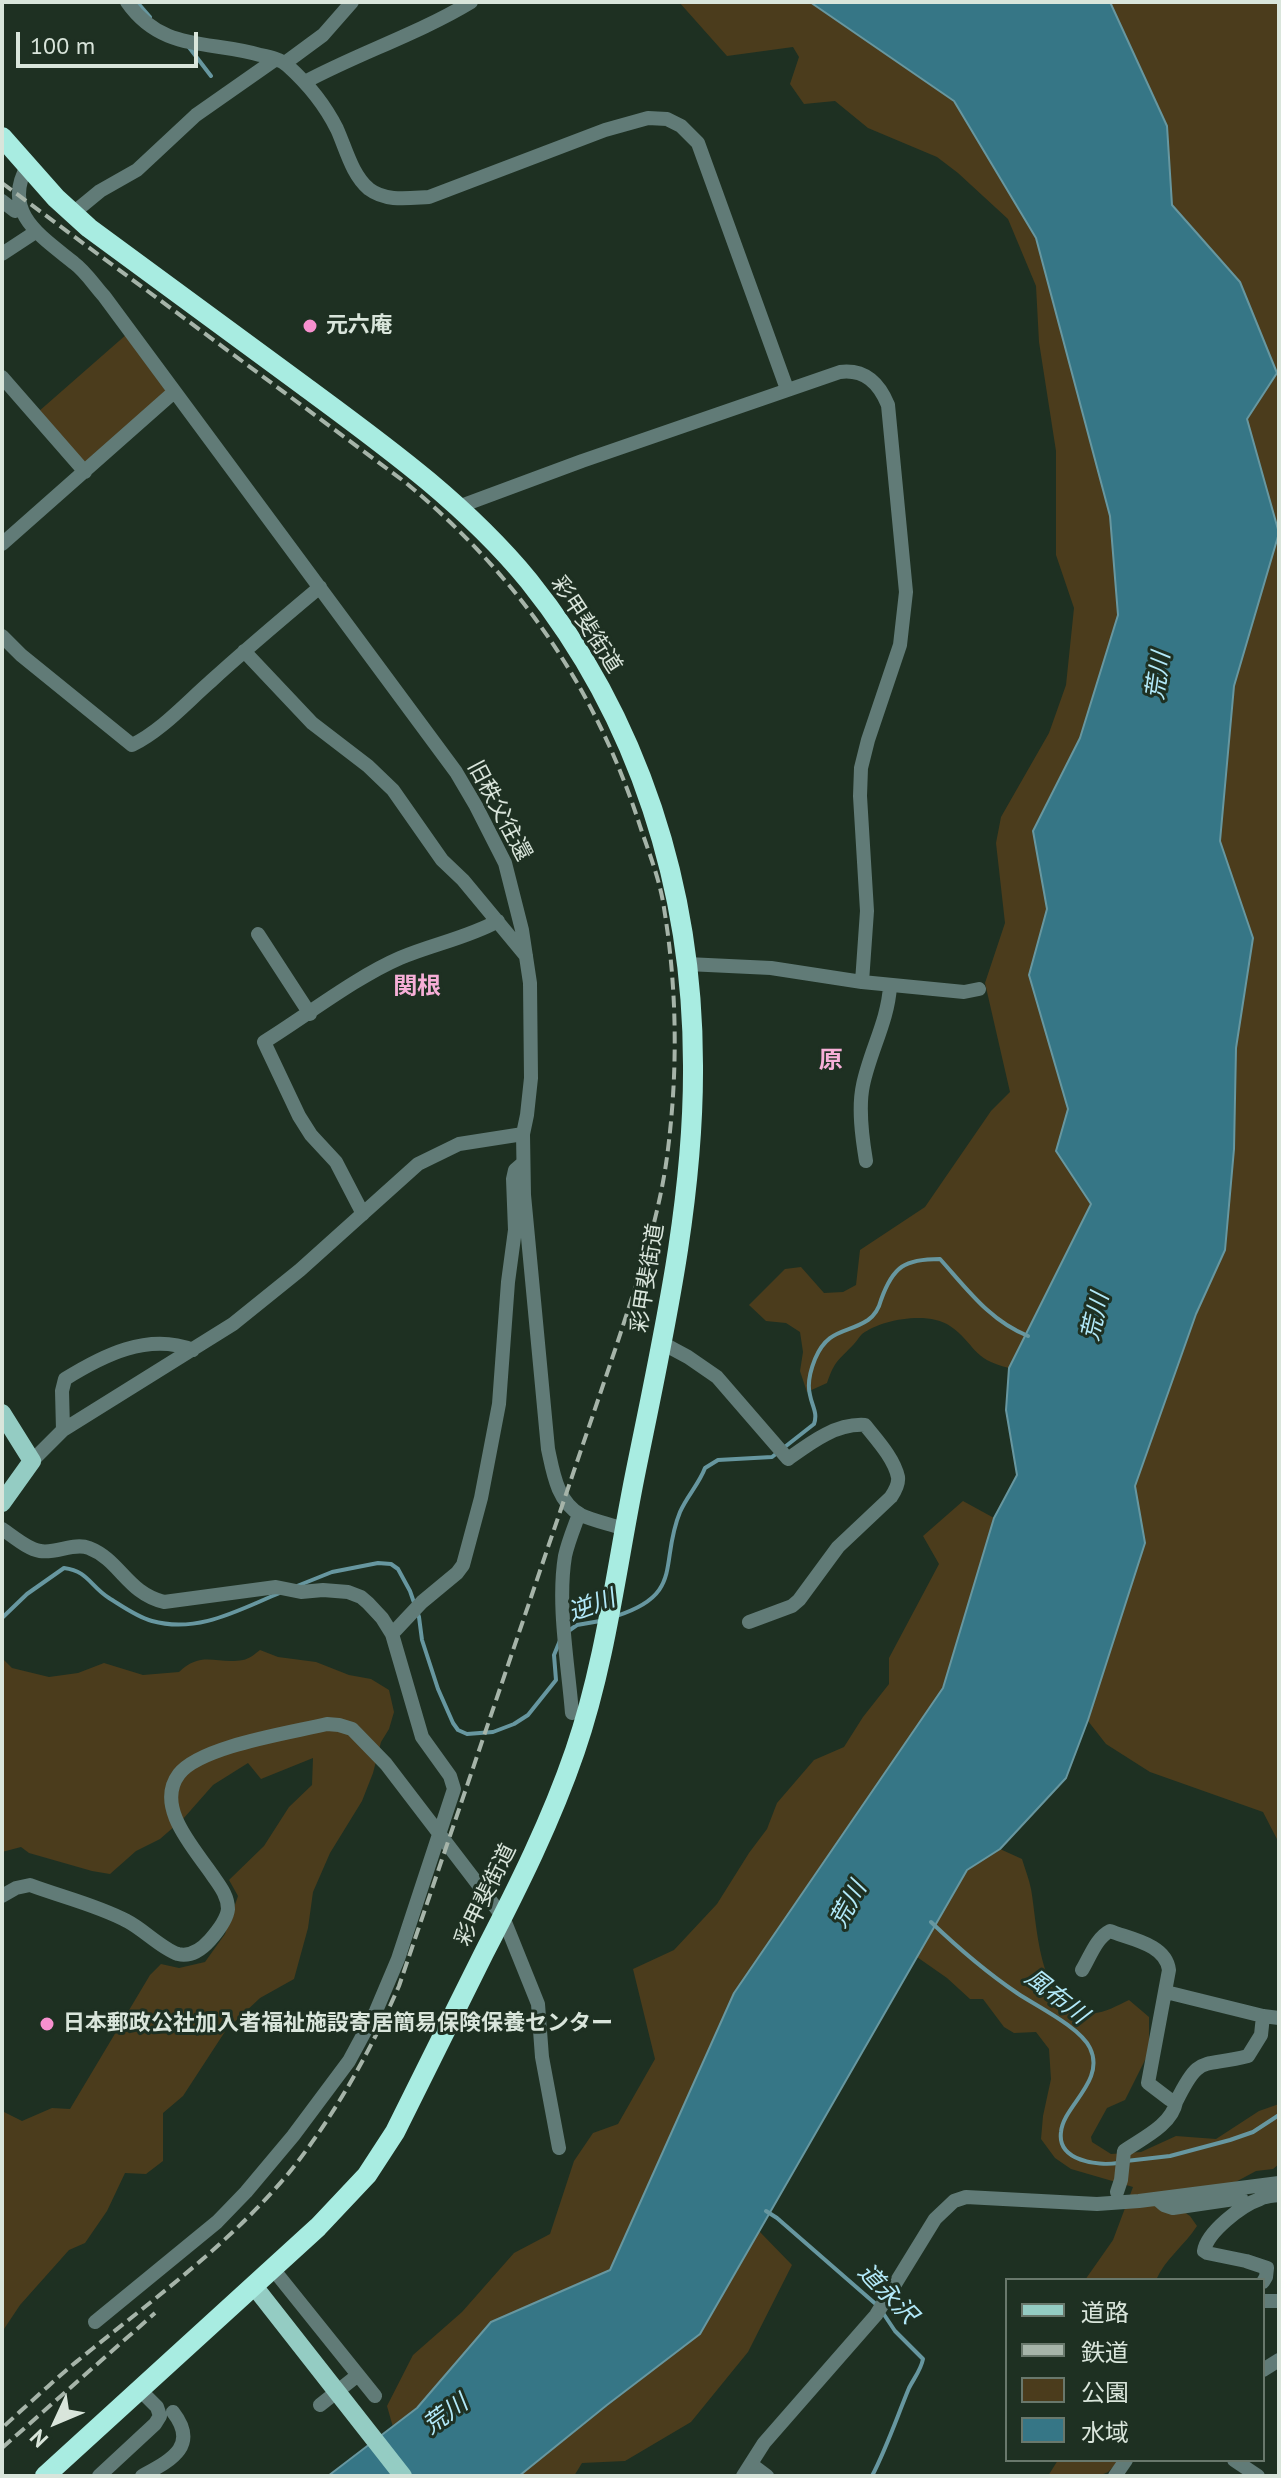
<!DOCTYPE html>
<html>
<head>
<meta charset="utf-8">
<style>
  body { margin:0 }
  #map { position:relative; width:1281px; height:2478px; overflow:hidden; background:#1e3022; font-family:"PT Sans","Noto Sans JP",sans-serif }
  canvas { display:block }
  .frame { position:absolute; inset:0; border:4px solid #d9e5db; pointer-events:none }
  .legend { position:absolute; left:1005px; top:2278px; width:260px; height:184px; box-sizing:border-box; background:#1e3022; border:2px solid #69786c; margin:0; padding:10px 14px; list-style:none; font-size:24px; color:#d9e5db }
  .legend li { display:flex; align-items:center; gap:16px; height:40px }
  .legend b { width:40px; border:2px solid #69786c }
  .north { position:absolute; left:16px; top:2382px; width:80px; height:80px; -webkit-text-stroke:6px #1e3022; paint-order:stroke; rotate:226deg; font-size:22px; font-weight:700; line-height:32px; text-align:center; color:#d9e5db }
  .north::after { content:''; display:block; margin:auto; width:28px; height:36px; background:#d9e5db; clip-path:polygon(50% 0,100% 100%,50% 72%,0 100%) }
  .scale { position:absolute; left:16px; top:32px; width:182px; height:36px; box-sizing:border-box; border:4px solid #d9e5db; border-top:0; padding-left:10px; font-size:24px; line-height:28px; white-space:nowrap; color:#d9e5db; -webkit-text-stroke:6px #1e3022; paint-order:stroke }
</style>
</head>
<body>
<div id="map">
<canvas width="1281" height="2478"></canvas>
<div class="frame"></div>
<ul class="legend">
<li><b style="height:10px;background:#94ccc3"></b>道路</li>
<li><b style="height:10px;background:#a6b4a9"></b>鉄道</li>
<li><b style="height:22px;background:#4b3c1c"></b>公園</li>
<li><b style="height:22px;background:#367686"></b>水域</li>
</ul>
<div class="north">N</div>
<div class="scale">100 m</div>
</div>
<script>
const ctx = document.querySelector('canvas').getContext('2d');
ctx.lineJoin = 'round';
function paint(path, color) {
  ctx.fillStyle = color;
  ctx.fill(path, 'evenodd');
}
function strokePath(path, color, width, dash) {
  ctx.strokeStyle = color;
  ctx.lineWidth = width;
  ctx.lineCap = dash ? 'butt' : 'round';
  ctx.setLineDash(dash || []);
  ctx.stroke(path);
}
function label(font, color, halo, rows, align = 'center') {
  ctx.font = font + ' "PT Sans","Noto Sans JP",sans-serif';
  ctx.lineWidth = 6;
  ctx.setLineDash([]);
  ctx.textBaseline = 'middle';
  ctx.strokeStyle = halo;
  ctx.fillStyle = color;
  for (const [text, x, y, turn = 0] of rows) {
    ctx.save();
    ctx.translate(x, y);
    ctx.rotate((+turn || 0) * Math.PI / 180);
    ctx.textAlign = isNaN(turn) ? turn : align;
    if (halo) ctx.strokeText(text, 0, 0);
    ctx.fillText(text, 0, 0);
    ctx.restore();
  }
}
const green = new Path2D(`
  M679,2H810L954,101L1036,238L1110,516L1118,615L1080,738L1033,831L1047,909L1029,975L1068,1109L1056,1151L1091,1204L1009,1368C971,1359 976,1344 950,1326C929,1311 882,1319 862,1334C861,1335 855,1343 854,1344C838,1361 835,1360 827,1383L807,1392L800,1371L803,1352L800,1332L786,1323L766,1321L749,1305L785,1269L801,1267L824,1293L843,1292L856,1285L860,1250L925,1207L991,1111L1010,1092L985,983L1005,923L996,843L1001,817L1049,733L1066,685L1074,608L1056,555V451L1039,342L1036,286L1008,219L958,173L937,157L868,128L835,101L804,104L790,84L799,57L793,47L727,56Z
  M1110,2H1279V1843L1263,1812L1150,1772L1106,1744L1088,1721L1145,1543L1135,1487L1196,1314L1225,1250L1234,1149L1236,1048L1253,938L1220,841L1234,686L1279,533L1247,419L1240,282L1172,205L1167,126Z
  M127,334L168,393L85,466L38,412Z
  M963,1501L994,1518L943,1688L734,1993L610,2270L491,2322L417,2408L393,2427L387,2406L413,2355L462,2312L514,2253L550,2234L574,2161L593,2133L618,2124L655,2059L633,1969L674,1950L717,1904L749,1853L767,1829L777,1803L814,1760L844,1747L863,1717L889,1684V1658L939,1564L923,1536Z
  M260,1650L278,1657L316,1662L349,1675L371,1679L389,1690L394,1712L389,1729L381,1742L373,1773L362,1801L330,1853L313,1892L308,1928L294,1979L260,1998L226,2030L183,2096L163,2113V2161L146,2174L125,2173L107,2211L85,2243L69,2250L20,2305L2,2332V2111L22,2121L52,2108L70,2109L150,1975L161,1964L179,1968L205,1962L225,1934L238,1896L229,1880L264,1846L289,1807L312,1785L313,1758L261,1779L248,1763L213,1785L183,1819L160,1839L136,1851L110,1874L92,1871L29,1853L21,1847L2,1852V1658L12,1668L49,1677L78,1673L104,1663L143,1675L179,1672C202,1650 217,1665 243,1660C249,1659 255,1654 260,1650Z
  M1000,1849L1022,1859C1025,1869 1029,1879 1031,1889C1038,1928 1038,2012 1093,2013C1105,2013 1118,2005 1129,2000L1149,2017V2052L1125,2100L1107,2108L1091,2137L1092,2142L1111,2154L1141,2152L1176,2136L1216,2139L1259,2111L1279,2104V2164L1273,2169L1256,2171L1230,2185L1174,2205L1190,2216L1197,2226C1184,2246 1165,2259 1156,2280H1085L1113,2240L1133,2187L1071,2169L1055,2158L1041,2139L1043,2116L1051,2079L1049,2049L1036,2032L1014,2033L1004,2027L983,1999H970L947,1978L917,1957L967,1870Z
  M759,2231L792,2265L748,2352L691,2422L625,2461L582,2463L574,2476H519L702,2331Z
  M1058,2460H1120L1108,2472L1099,2476H1048Z`);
const water = new Path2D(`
  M810,2H1110L1167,126L1172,205L1240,282L1277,373L1247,419L1279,533L1234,686L1220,841L1253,938L1236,1048L1234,1149L1225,1250L1196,1314L1135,1486L1145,1543L1088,1720L1066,1778L1000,1849L967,1870L700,2334L607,2405L519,2476H328L417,2408L491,2322L610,2270L734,1993L943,1688L994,1518L1017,1475L1006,1410L1009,1368L1091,1204L1056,1151L1068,1109L1029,975L1047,909L1033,831L1080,738L1118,615L1110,516L1036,238L954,101Z`);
const stream = new Path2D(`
  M137,2L150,17
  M188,46L211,76
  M297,1586L332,1572L378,1563L391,1564L398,1569L410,1591L419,1617L422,1640L438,1689L453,1723L458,1730L467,1734L493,1732L514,1724L528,1715L556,1680L554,1655L561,1638
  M616,1616C685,1594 659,1563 680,1512C687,1496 699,1484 705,1468L718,1460L772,1457L814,1424C818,1413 812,1406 810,1395C807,1384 811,1369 815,1359C828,1328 847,1334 868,1320C875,1315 879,1308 881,1300C893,1266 905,1259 940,1259C967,1289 990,1321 1028,1336
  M2,1618L27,1594L64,1568C88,1571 90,1586 109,1598C122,1606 137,1617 152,1621C199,1634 240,1609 282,1592
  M567,1632L577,1625L600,1621
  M931,1922C955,1945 989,1974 1017,1993C1036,2006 1080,2027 1090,2048C1106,2081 1063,2106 1061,2132C1057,2161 1098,2166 1118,2163
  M1126,2161L1170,2156L1230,2140L1253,2132L1279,2115
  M766,2211L777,2218L878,2306
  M872,2476C887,2447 897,2417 909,2388C914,2378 921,2370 923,2359L895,2331L883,2313`);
const minor = new Path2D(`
  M127,2C162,52 209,40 260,55C270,57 281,59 288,66C308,84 325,105 337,129C346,149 352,175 369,189C386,202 409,198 429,197L605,130L648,118L667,119L681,126L698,143L787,389
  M285,63L323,35L352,2
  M305,82C359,53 418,34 471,2
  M28,165C0,212 42,237 74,263C86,272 94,285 104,296L456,772L476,806L505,863L522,930L530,983L531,1078L527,1115L523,1134L524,1195L548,1449C553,1472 557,1502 581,1515C594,1521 610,1524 624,1529
  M2,201L15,211
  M72,214L100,191L137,170L196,115L276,59
  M2,254L34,233
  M2,377L85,472
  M458,507L582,461L840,372C865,369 879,383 888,405L906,592L900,645L868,740L861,768L860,796L867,911L862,982L771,968L687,964
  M2,544L174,392
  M2,636L21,655L132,745C161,731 186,703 210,682C246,649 283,618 320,587
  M244,651L312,723L368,766L393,790L442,860L463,880L526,956
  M258,934L310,1014
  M862,982L964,992L979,989
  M866,1161C862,1137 858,1108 863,1085C870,1051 888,1021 890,986
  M363,1214L336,1162L311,1135L299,1116L264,1042C306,1016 356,977 400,958C433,944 467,938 498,921
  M662,1343L688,1357L717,1377L788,1459C810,1443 836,1423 865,1425C876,1439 894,1458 898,1477C899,1484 895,1491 891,1497L838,1547L799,1600L792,1606L749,1622
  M63,1430L62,1391L65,1379C102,1356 148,1332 193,1350
  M32,1461L63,1430L233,1324L300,1270L418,1164L459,1144L523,1134
  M2,1529C13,1536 27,1549 40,1551C56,1554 74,1542 89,1548C120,1560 127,1593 164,1602L276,1587L301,1592L323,1590L348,1592L361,1597L368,1603L382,1618L392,1634
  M572,1713C568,1663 557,1605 565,1556C568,1542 574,1528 579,1514
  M2,1896L16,1888L30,1885C62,1897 97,1905 127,1921C143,1929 162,1949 178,1954C191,1957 202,1949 210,1940C217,1932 227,1920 228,1909C228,1896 220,1886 213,1876C195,1849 154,1807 179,1774C201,1746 290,1733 327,1724L339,1725L352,1729L386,1764L503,1917L538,2004L542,2057L559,2148
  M1082,1970C1090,1957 1096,1938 1110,1931C1130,1939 1166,1944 1169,1970L1148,2083L1169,2099L1176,2102C1200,2053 1201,2068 1248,2056L1261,2035L1263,2016
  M1166,1992L1263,2016L1279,2018
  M1117,2192L1121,2180L1124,2151C1141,2139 1172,2125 1176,2102
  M1157,2199L1164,2205L1173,2208L1241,2198
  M273,2269L375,2396
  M1263,2282L1266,2277L1267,2268L1246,2261L1207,2253L1204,2251C1207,2232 1242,2205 1260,2199C1266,2196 1273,2196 1279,2195
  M1263,2301H1279
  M95,2322L217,2222L246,2192L293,2136L349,2061L376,2011L398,1959L454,1789L450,1776L422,1737L392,1634L422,1602L457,1573L463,1565L481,1498L499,1404L508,1282L515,1230L513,1179L515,1170L523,1163
  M1263,2370L1279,2360
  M320,2405L358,2375
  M1234,2460L1258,2476
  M751,2464L767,2476
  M99,2476L155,2424L160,2416L157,2407L140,2390
  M142,2476C169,2461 200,2447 173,2412
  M743,2476L764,2443L876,2315L935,2219L954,2201L966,2197L1097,2204L1139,2201L1279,2183
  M1115,2476L1126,2460`);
const major = new Path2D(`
  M2,1413L32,1461L2,1503
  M254,2286L403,2476`);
const highway = new Path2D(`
  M2,137L56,198L89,228C161,281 232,333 304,386C384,445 465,503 529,581C639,718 693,890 693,1065C694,1201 663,1337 636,1470C617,1563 606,1661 575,1751C551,1821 518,1887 484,1953C454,2013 425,2072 395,2132L367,2175L318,2227L45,2476`);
const rail = new Path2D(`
  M2,183L405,482C518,576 595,686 640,826C649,853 660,880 664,908C677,987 678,1069 668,1149C660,1217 637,1282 616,1347L399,1986C370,2052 334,2117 288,2174C225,2249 145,2305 70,2367C47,2387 24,2408 2,2428
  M2,2448L155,2313`);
const markers = [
  [310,326,8,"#f790ce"],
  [47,2024,8,"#f790ce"]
];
const poiNames = [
  ["元六庵",326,326],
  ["日本郵政公社加入者福祉施設寄居簡易保険保養センター",63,2024]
];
const streetNames = [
  ["彩甲斐街道",586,625,57],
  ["旧秩父往還",499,811,62],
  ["彩甲斐街道",648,1278,-81],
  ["彩甲斐街道",486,1895,-64]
];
const waterNames = [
  ["荒川",1159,676,-82],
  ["荒川",1096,1317,-77],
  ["逆川",592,1606,-20],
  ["荒川",849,1905,-61],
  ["風布川",1056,1997,38],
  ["道永沢",887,2294,46],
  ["荒川",446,2415,-36]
];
const neighbourhoodNames = [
  ["関根",417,987],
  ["原",831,1061]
];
paint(green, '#4b3c1c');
paint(water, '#367686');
strokePath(water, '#6797a0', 2);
strokePath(stream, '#6797a0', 4);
strokePath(minor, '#617b77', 14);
strokePath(major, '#94ccc3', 18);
strokePath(highway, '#a8ece1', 20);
strokePath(rail, '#a6b4a9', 4, [12, 6]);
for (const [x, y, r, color] of markers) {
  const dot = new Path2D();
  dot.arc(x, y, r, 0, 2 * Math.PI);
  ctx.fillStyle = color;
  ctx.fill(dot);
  strokePath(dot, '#1e3022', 3);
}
label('bold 22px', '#d9e5db', '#1e3022', poiNames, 'left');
label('22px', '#d9e5db', '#1e3022', streetNames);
label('italic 24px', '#b2e9f9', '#1e3022', waterNames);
label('bold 24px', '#f7afd8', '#1e3022', neighbourhoodNames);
</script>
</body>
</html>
